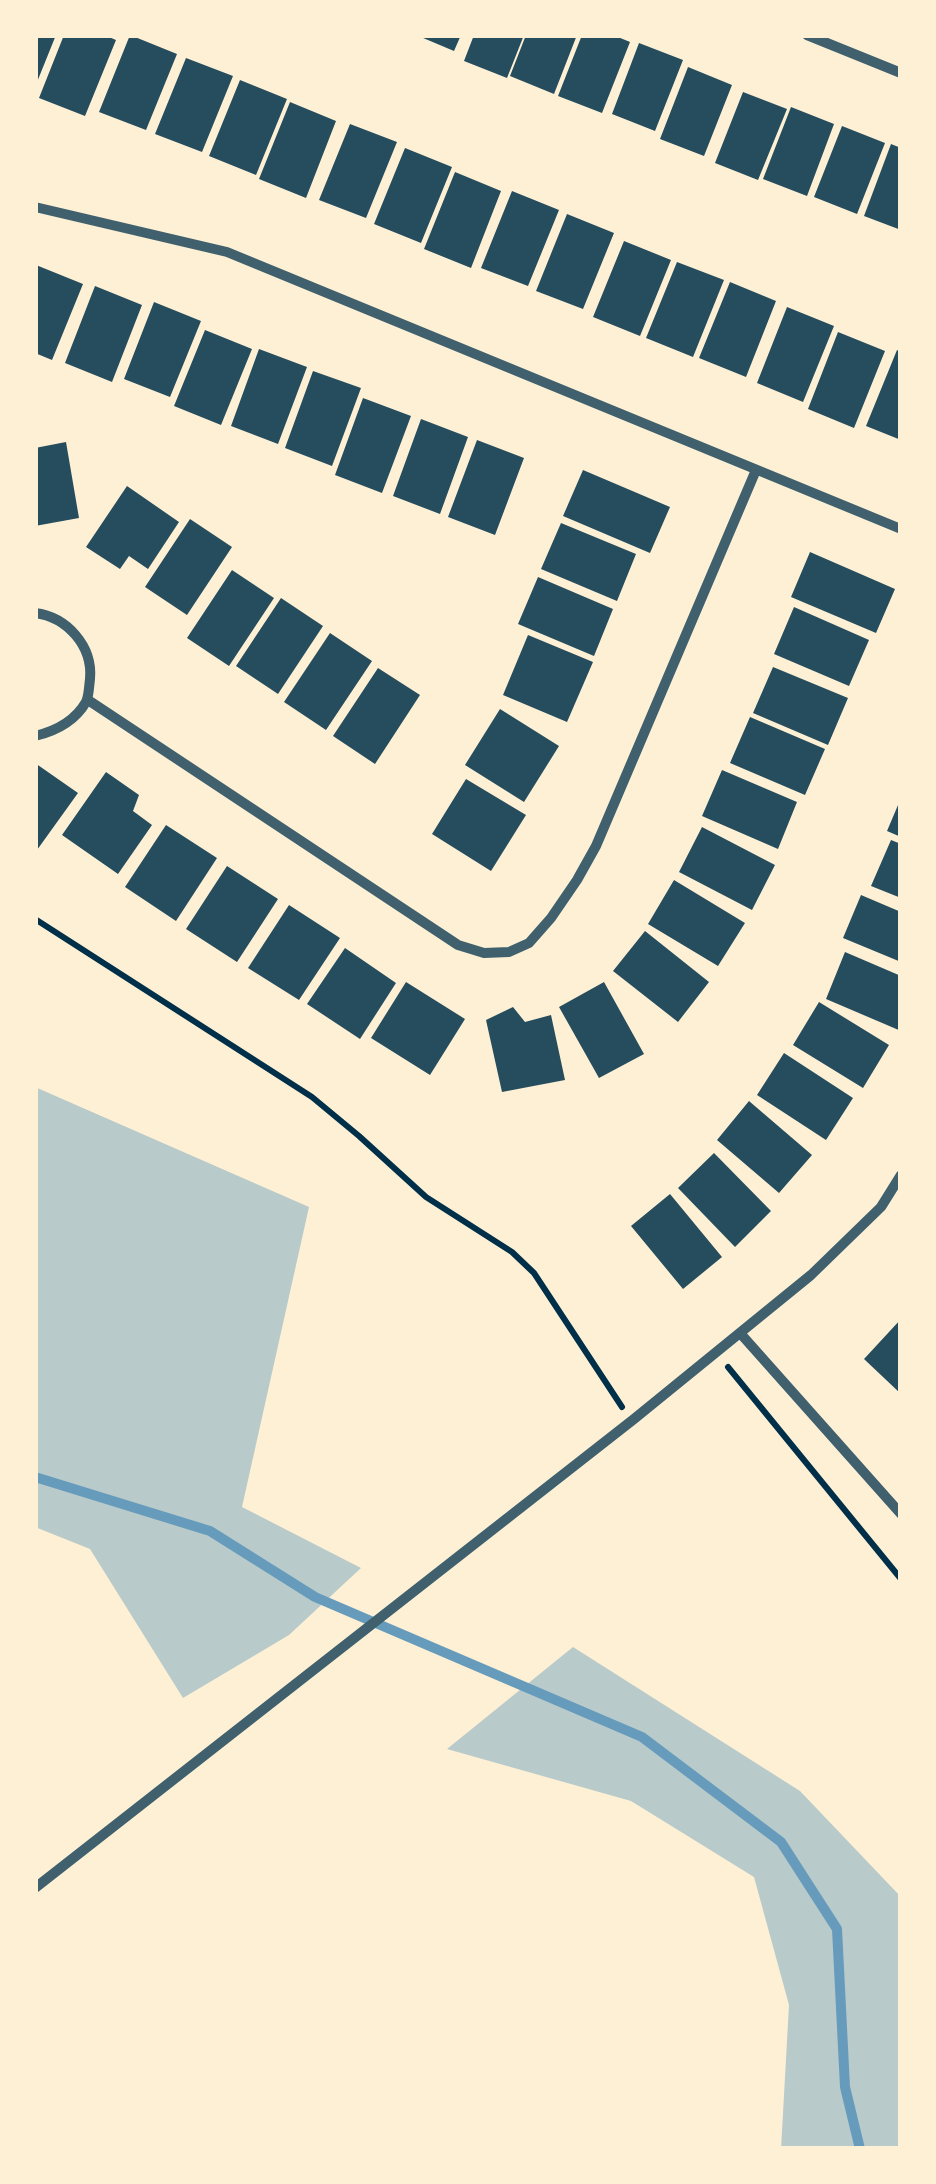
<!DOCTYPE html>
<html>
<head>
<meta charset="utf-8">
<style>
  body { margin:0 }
  #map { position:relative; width:936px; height:2184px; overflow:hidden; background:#fdf0d5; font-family:"DM Sans",sans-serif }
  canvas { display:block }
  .frame { position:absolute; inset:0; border:38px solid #fdf0d5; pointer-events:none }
</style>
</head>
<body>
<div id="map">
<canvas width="936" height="2184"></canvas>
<div class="frame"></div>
</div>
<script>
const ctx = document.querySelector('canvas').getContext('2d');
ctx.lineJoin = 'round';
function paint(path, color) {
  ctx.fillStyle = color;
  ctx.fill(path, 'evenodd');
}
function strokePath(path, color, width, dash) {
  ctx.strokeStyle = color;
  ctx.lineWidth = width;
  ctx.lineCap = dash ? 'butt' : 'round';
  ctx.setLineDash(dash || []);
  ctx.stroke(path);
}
const green = new Path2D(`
  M35,1087L309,1207L242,1507L361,1568L289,1635L183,1698L90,1549L35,1527Z
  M573,1647L800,1791L901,1897V2149H781L789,2005L754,1877L631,1801L447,1749Z`);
const stream = new Path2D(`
  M35,1477L210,1531L315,1597L642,1737L781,1842L837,1929L845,2087L860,2149`);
const building = new Path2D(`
  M35,35H56L35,87Z
  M64,35H104L116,40L85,116L39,98Z
  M130,35L177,54L146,130L99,112Z
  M416,35H461L454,51Z
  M474,35H524L507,78L464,61Z
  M526,35H577L554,94L510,76Z
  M582,35H613L630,42L602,113L558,96Z
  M639,43L683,60L655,131L612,114Z
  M186,58L233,76L202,152L155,134Z
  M688,67L732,85L704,156L660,139Z
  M240,80L287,99L256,175L209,156Z
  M743,92L787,109L758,180L715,163Z
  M290,102L336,121L306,198L259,179Z
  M791,107L834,124L807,196L763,179Z
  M350,124L397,142L366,218L319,200Z
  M842,126L885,143L857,214L814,197Z
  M891,144L901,148V230L864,216Z
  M405,148L452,167L421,243L374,224Z
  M455,172L501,191L471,268L424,249Z
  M512,191L559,210L528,286L481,268Z
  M567,214L614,233L583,309L536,291Z
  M624,241L671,260L640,336L593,317Z
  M677,262L724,280L693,357L646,338Z
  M36,265L83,284L52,360L35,353Z
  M730,282L776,301L746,377L699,358Z
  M95,286L142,305L112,382L65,363Z
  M154,302L201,321L170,397L124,379Z
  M787,307L834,326L803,402L757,383Z
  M205,330L252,349L221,425L174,406Z
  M838,332L885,351L854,428L808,409Z
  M259,349L307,367L278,444L231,426Z
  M897,350L901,352V440L866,426Z
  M313,371L361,388L332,466L285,448Z
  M363,398L411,416L382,493L335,475Z
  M421,419L468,437L440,514L393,496Z
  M477,440L524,458L495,535L448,517Z
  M66,442L79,518L35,526V448Z
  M583,470L670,507L650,553L563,516Z
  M127,486L179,522L148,569L129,556L120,569L86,547Z
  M190,519L232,547L187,615L145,587Z
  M561,523L636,554L617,601L541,569Z
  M810,552L895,589L876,633L791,597Z
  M232,570L274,598L229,666L187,638Z
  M538,577L613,609L594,656L518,624Z
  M281,598L323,626L278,694L236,666Z
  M794,607L869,640L849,686L774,654Z
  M330,633L372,661L326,730L284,702Z
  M528,635L593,662L567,722L503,695Z
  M773,667L848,698L828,745L753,713Z
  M378,668L420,695L375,764L333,736Z
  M500,709L559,746L524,802L465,765Z
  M750,717L825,749L805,795L730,763Z
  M35,763L78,793L37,850L35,848Z
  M722,770L797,802L778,849L702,816Z
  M106,772L139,795L133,811L152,825L118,874L62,835Z
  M466,779L526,815L491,871L432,834Z
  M901,798V837L887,831Z
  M166,825L217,858L176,921L125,887Z
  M702,827L775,865L752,910L679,872Z
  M891,840L901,844V898L871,886Z
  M227,866L278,899L237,962L186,929Z
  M674,880L745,923L718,966L648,924Z
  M861,895L901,912V962L843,938Z
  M289,905L340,938L299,1000L248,968Z
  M645,931L709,982L678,1022L613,971Z
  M345,948L396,983L360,1039L307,1004Z
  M845,952L901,976V1031L826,999Z
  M406,982L465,1019L430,1075L371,1038Z
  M604,982L644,1054L599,1078L559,1007Z
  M819,1002L889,1045L863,1088L793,1045Z
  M513,1007L525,1022L551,1015L565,1080L502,1092L486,1020Z
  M784,1053L853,1098L826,1140L757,1095Z
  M749,1101L812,1155L779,1193L717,1140Z
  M714,1153L771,1211L735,1247L678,1188Z
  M670,1194L722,1257L683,1289L631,1226Z
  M901,1319V1394L864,1359Z`);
const path = new Path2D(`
  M35,919L312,1097L359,1136L426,1197L512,1252L534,1273L622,1407
  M728,1367L901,1579`);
const minor = new Path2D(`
  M807,35L901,73
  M35,207L227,252L901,529
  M35,613C67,617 93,646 90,679C89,686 89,696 86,702C75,721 56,731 35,736
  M88,700L458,945L484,953L509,952L529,943L551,918L577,880L596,846L756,470
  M740,1333L901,1514
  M35,1888L634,1419L811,1275L881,1207L901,1175`);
paint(green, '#b9caca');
strokePath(stream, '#669bbc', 10);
paint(building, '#264d5e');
strokePath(path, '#003049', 6);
strokePath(minor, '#3f606c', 10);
</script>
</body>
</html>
